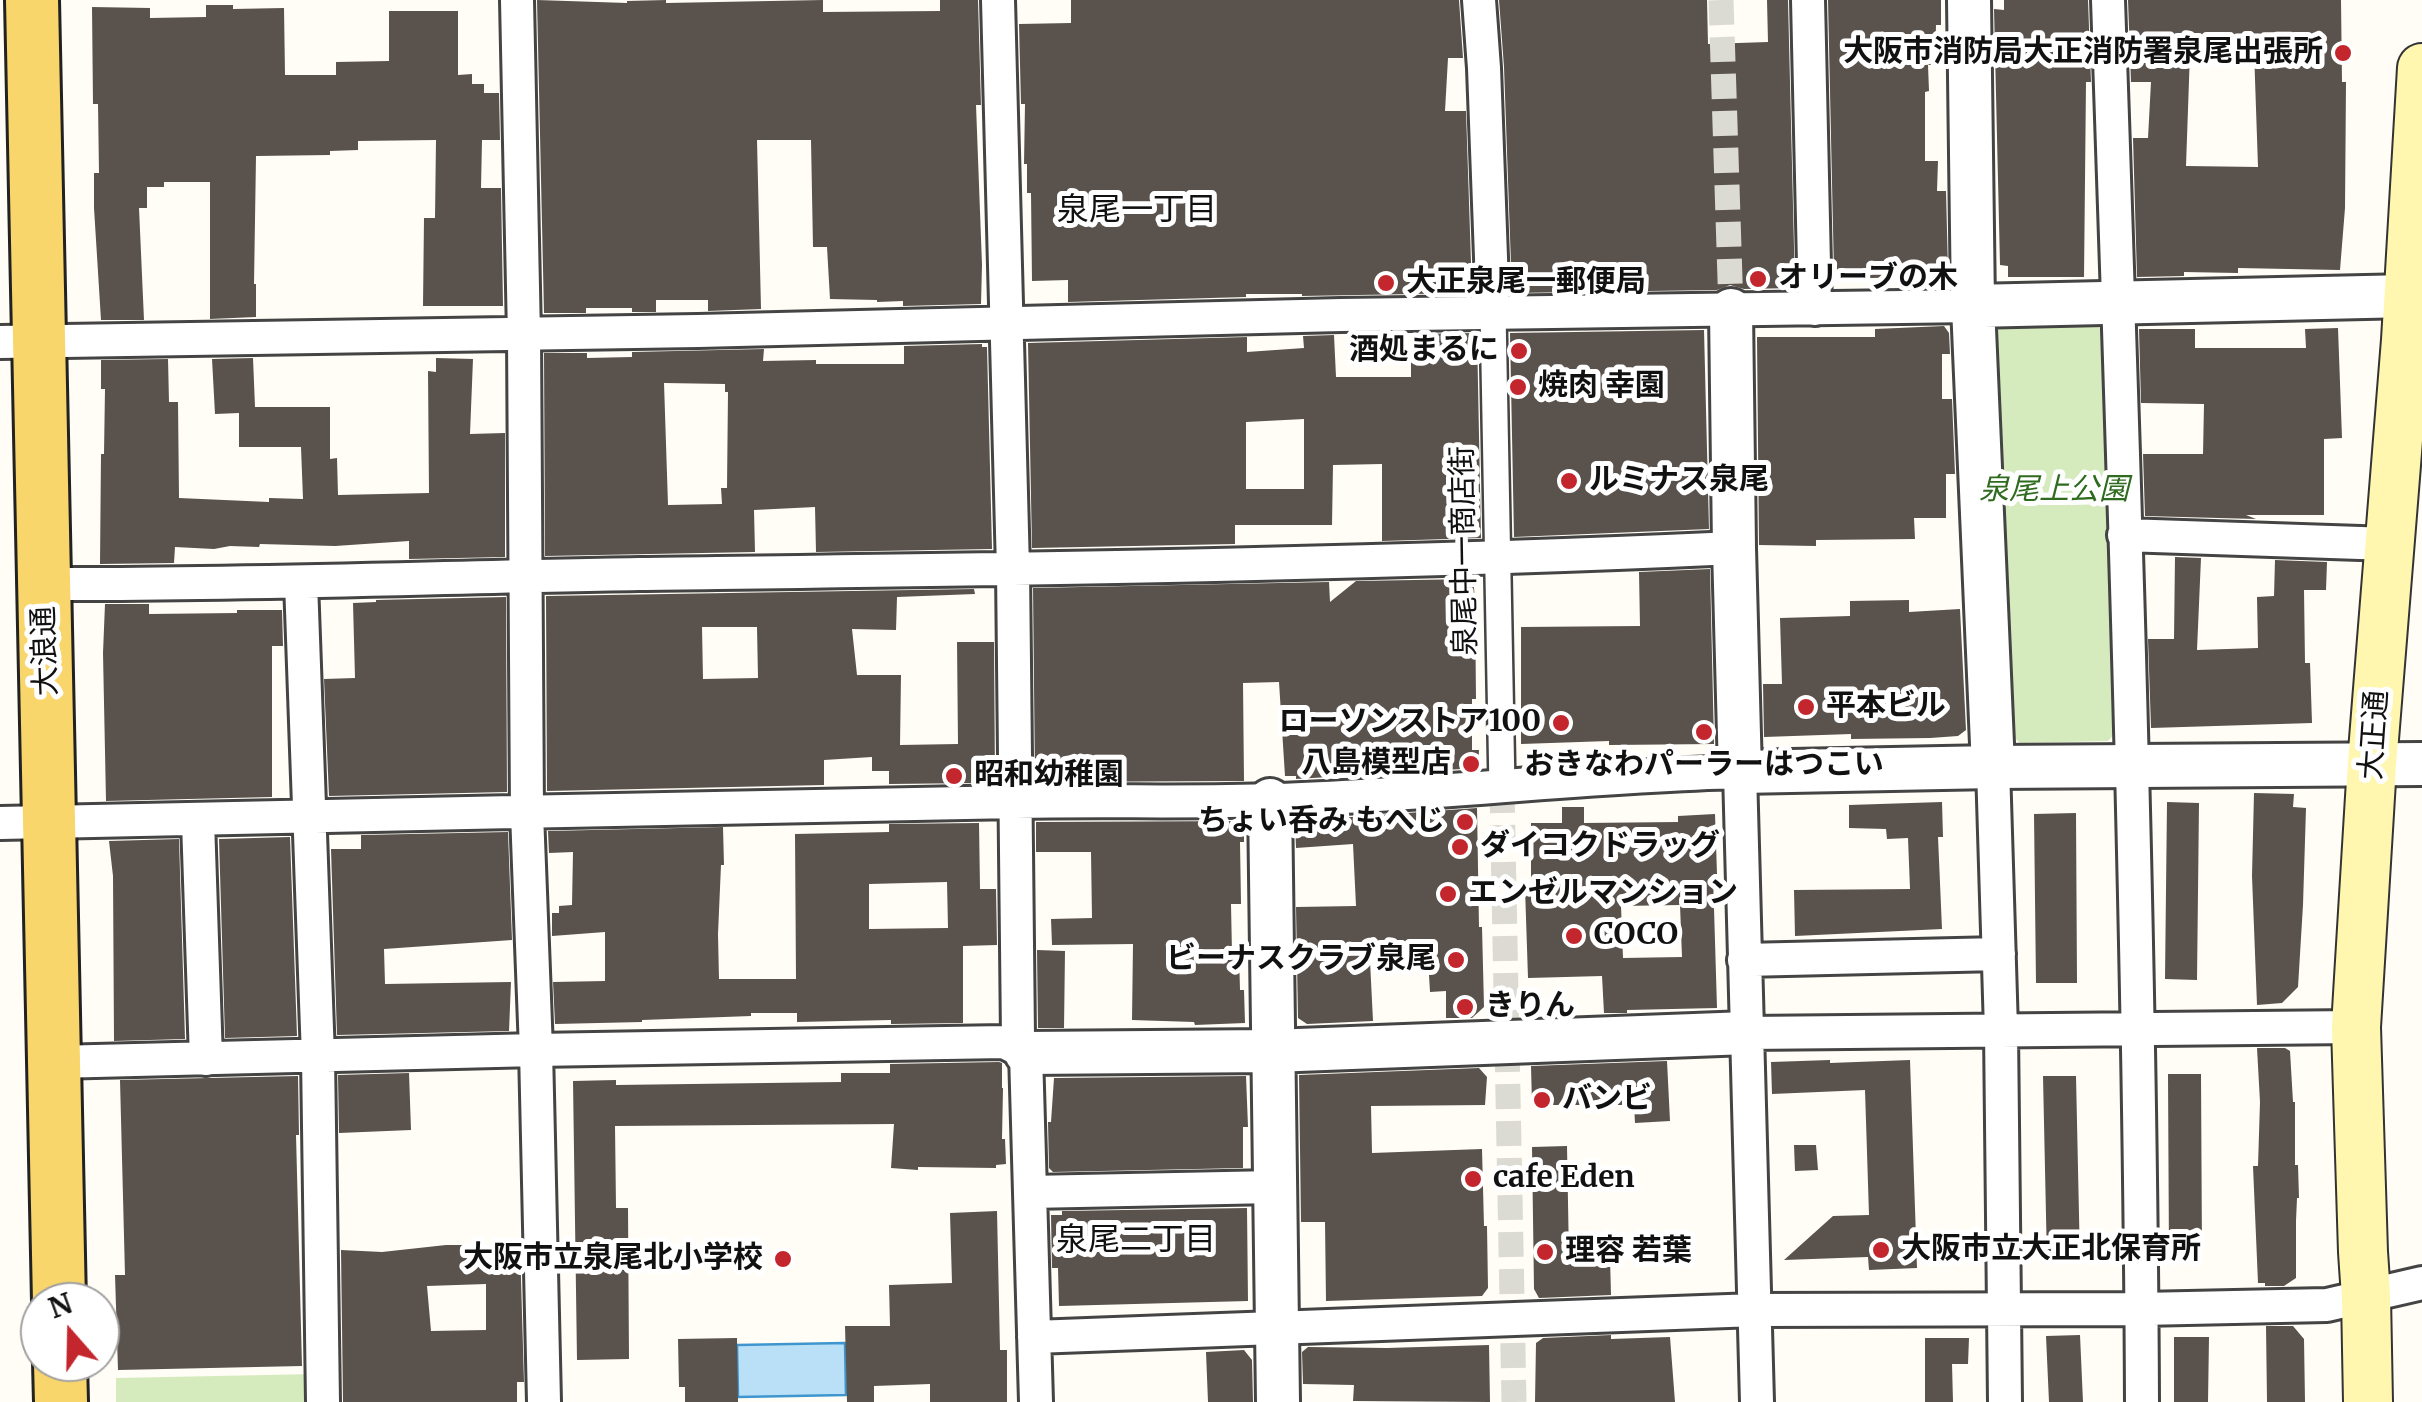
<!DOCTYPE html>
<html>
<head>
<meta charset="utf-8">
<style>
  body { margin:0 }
  #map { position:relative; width:2422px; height:1402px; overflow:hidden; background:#fffdf5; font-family:Merriweather,serif }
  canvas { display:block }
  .north { position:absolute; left:20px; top:1282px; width:100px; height:100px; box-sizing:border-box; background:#fff; border:2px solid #a0a0a0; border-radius:50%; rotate:340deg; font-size:28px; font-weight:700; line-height:40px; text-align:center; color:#111 }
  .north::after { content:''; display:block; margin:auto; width:35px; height:45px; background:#c4262e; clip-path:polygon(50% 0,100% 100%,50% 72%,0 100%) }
</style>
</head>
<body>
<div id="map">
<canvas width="2422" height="1402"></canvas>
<div class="north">N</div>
</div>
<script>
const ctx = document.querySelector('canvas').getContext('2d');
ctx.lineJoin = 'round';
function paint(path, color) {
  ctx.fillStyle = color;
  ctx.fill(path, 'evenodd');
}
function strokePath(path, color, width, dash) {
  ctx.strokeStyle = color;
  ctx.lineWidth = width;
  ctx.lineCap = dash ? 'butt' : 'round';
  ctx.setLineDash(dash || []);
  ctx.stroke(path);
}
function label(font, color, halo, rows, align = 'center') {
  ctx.font = font + ' Merriweather,"Noto Sans JP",serif';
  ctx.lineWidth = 10;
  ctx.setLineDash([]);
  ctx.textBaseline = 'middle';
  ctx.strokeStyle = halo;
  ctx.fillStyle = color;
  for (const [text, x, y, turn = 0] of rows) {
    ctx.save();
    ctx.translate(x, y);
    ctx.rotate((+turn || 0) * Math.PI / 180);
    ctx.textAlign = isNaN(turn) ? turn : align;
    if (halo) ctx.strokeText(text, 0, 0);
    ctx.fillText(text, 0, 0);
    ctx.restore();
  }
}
const green = new Path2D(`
  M2091,322L2103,330L2119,729L2108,741L2020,743L2008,731L1992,336L2005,323Z
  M316,1374V1402H116V1378Z`);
const water = new Path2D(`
  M845,1343L846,1395L738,1397L737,1345Z`);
const building = new Path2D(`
  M537,0L627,3V1L666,0V3L823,0V12L940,11V0H978L981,105H976L982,265L981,304L903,306V301L877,302V300L830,299L827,247H813L811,140H757L761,309L708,311V300H656V312H632V308H586V313H544Z
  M1071,0H1459L1463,58H1448L1445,111H1466L1472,293L1302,296V294H1246V297L1068,302V280L1032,281L1031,193H1027V164H1024L1025,104H1021L1019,24L1071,23Z
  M1499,0H1707L1708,44L1768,42L1767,0H1788L1795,288L1744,289L1730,285L1717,290L1512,293L1504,67Z
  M1828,0H1941V25H1936L1935,65H1928L1929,91L1925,92V161H1938L1937,191H1946L1948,270L1937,276L1840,279L1834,274Z
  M2004,0H2088L2091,82H2086L2084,277H2008V266L2000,265L1994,9L2004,10Z
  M2128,0H2341L2342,82H2346L2345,208L2340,270L2238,268V273L2184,272V276L2137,277L2133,138H2148L2151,82H2131ZM2254,50L2258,167L2186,166L2190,52Z
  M206,5H233V9L284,8L285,75H336V62L389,61V11H458V75L472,74V84H484V93H499L500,140H482L481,188H501L503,306H423L424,218H435L436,140L358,141V150L330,151V155L256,156L254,284H256V317L210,319V182H164V187H147V208H139L144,320H101L94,208V173H99L98,104H93L92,7L150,8V18L206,17Z
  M1944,326L1949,333L1950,354H1942V399H1952L1955,474H1946V518H1914L1915,539L1816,540V546L1759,545L1757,337H1875V329Z
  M2338,328L2342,438L2324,439V515H2246L2256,519L2145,516L2143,454H2203L2204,404L2141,403L2139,329H2195V348H2306L2305,329Z
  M1704,330L1709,529L1514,537L1510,333Z
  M1477,333L1481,538L1382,541V464L1333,465L1332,525H1235V544L1032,548L1028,343L1247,337V352L1304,348L1303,336L1334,335L1336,377H1411V334ZM1304,419V489H1246V422Z
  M982,344V347H987L992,549L816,552L815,507L754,510L755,552L545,556L544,353H587V358L632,357V352L764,349L763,361L816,360V364H904V346ZM664,383L725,384V392H728L727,488H721L722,504L668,505Z
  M253,358L255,407H330V459L337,458L338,495L429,493L428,371L436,372V358L473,359L470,434L505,433V557L409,559V541L335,546L260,544L259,547L230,546L214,549L175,547L174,563L100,564L101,454H104L105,389H101V360L168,359L169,402H178L179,498L269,502V498L303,499L301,447H239V413L215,414L212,359Z
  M2175,557L2201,558L2197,650L2258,648L2257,597L2274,596L2275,560L2327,562L2326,590H2304L2305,663H2310L2312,723L2151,728L2148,639H2174Z
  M1710,569L1714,744L1609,745V741L1521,744V627L1640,626L1639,572Z
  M1473,579L1475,598L1476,699H1472V750H1479L1478,768L1296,779V776H1285L1279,682L1243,683L1244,781L1035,782L1033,588L1329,582L1330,602L1356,581Z
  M974,589L975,594L897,597L896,630L852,629L857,675H901L900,745L958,744L957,642H994L995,780H979V783L889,784V771H872V757L824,760V785L547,791L546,596ZM702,627H757L758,678L703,679Z
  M506,597L507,792L329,796L324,679L355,678L353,603L376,602V600Z
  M1909,600V612L1960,609L1966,730L1958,736L1930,738L1851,739V734L1764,737L1763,684H1782L1780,618L1850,616V601Z
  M105,604H149V614L237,613V610H282L283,646H272V797L106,801L103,653Z
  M2254,793L2294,794L2293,807L2306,808L2303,905L2298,987L2282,1003L2257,1005L2252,876Z
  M1942,802L1943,837H1938L1942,929L1795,936L1794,890L1910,889L1908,838L1887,839L1886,829L1849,828V805Z
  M2167,802L2199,803L2197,980L2165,979Z
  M1562,807H1584V823L1678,822V816L1715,814L1717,874L1713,875L1717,1008L1627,1010V1013H1604L1602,976L1528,978L1525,888H1531V823H1562ZM1680,905L1682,957L1623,958L1621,906Z
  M1477,808L1479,927H1482L1484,1007L1472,1018H1446V991L1430,992L1428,958L1370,961L1373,1021L1307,1024L1298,1018L1296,907L1356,906L1353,844L1296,848L1295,821Z
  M2076,813L2077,983H2036L2034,814Z
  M1244,821V842H1240L1241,904H1231L1232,954H1239L1240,990H1244L1245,1023L1195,1025L1194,1022L1132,1020L1133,944L1052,945L1051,919L1092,918L1091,852H1036V822Z
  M979,823L980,889H996L997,945L963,946V1023L891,1024V1020L797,1022V1013H751V1016L642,1020V1022L555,1024L553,982L605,981V932L552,936V913H559V906L572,905L573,852L549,853L548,831L723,827L724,865H721L718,934L719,979H796L795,834L889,832V824ZM947,882L948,928L869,929V884Z
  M508,832L512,940L384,949L385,984L511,982L509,1031L337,1035L331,849H361V835Z
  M290,837L297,1036L225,1038L219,839Z
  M179,839L185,1039L114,1041L113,876L109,841Z
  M1037,950L1065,951L1064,1028H1038Z
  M2257,1048H2285L2290,1051L2293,1102H2295V1165H2298L2299,1198H2297L2296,1221V1278L2284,1286H2265V1283H2258L2253,1166H2258L2260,1102Z
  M1830,1060V1063L1910,1060L1917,1268L1869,1270L1868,1257L1784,1260L1833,1216L1869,1215L1865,1090L1772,1094L1771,1062Z
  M1667,1061L1670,1121L1635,1123L1634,1105H1532L1531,1066Z
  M999,1062L1002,1063V1088H1003L1002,1139H1005L1006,1164L996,1165V1168L918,1167V1170L891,1168L894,1124L615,1126L616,1208H628L629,1359L577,1360L573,1081L616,1080V1085L841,1082V1073H890V1064Z
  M1479,1068L1487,1077L1485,1105L1371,1106L1372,1153L1482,1149L1484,1226H1487L1488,1288L1482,1296L1326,1301L1325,1222H1301L1299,1075Z
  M409,1073L411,1130L339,1133L338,1075Z
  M2168,1074H2201L2202,1257L2169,1258Z
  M298,1076L299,1135H296L302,1366L118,1370L115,1275H125L120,1080Z
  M1246,1076L1248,1127H1243V1168L1053,1172L1049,1168L1048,1122H1051L1054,1078Z
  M2043,1076H2076L2080,1261L2047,1262Z
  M1794,1145H1816L1818,1170L1795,1171Z
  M1567,1146L1569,1259L1610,1258L1611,1295L1539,1298L1534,1289L1532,1147Z
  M1247,1208L1248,1301L1059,1306L1058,1268H1052L1051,1215H1062V1211Z
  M997,1211L1000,1350H1007V1402H930V1384L874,1386V1402H847L845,1326H890L889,1285L952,1283L950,1213Z
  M446,1245H520L524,1382H517V1402H343L341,1250L382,1252ZM486,1284V1330L431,1331L427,1286Z
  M2266,1326H2293L2304,1339L2305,1402H2267Z
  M1611,1335V1339L1670,1337L1675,1402H1535L1536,1343L1543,1338Z
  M2080,1335L2083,1402H2049L2046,1336Z
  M2174,1337H2209L2208,1402H2174Z
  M737,1338L738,1402H685V1387H679L678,1339Z
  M1925,1338H1969L1968,1364H1952L1953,1402H1925Z
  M1489,1345L1490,1402L1353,1401L1354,1385L1303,1384L1302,1352L1308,1347L1387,1348Z
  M1244,1350L1252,1360L1253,1402H1208L1206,1352Z`);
const pedestrianTunnel = new Path2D(`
  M1721,0L1731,310
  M1502,788L1514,1402`);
const pedestrian = new Path2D(`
  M1493,312L1502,788`);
const minor = new Path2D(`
  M517,0L524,335L527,813L536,1050L544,1402
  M998,0L1013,569L1018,1037L1026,1053L1036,1402
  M1479,0L1484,68L1493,312
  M1808,0L1815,309
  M2108,0C2124,467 2140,935 2142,1402
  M0,342L698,331L1341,315L1973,306
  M2124,535L2390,544
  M301,582L318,1057L323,1402
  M44,584C243,585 441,577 639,574C1004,569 1369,565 1734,548
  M1993,767L2001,1030L2005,1402
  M198,821L206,1059
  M0,823C338,817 677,807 1015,802C1102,800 1190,803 1277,800C1432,795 1586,776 1740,772L1757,1402
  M1744,960L1999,954
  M1747,1033L2356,1027
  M55,1062L536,1050L1004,1042L1026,1053
  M1030,1192L1274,1187
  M1034,1337L1755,1310L2141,1309L2327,1305L2422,1283`);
const tertiary = new Path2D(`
  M1969,0L1973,306L1993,767
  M1973,306L2409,296L2422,292
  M1731,310L1734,548L1740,772L1993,767L2422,764
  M1270,800L1278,1402
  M1026,1053L1272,1051L1747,1033`);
const secondary = new Path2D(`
  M2368,1402L2366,1296L2363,1252L2356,1027L2372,764L2406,340L2422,68`);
const primary = new Path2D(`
  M32,0L59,1302
  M60,1362L61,1402`);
const markers = [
  [2343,53,10,"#c4262e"],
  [1758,279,10,"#c4262e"],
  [1386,283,10,"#c4262e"],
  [1519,351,10,"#c4262e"],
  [1518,387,10,"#c4262e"],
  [1569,481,10,"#c4262e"],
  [1806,707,10,"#c4262e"],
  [1561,723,10,"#c4262e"],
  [1704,732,10,"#c4262e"],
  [1471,764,10,"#c4262e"],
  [954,776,10,"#c4262e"],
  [1465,822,10,"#c4262e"],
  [1460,847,10,"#c4262e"],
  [1448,894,10,"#c4262e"],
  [1574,936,10,"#c4262e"],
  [1456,960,10,"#c4262e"],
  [1465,1007,10,"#c4262e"],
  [1542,1100,10,"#c4262e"],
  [1473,1179,10,"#c4262e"],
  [1881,1250,10,"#c4262e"],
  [1545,1252,10,"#c4262e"],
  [783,1259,10,"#c4262e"]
];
const poiNames = [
  ["大阪市消防局大正消防署泉尾出張所",2323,53,"right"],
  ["オリーブの木",1778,279],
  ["大正泉尾一郵便局",1406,283],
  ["酒処まるに",1499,351,"right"],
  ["焼肉 幸園",1538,387],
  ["ルミナス泉尾",1589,481],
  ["平本ビル",1826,707],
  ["ローソンストア100",1541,723,"right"],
  ["八島模型店",1451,764,"right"],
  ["おきなわパーラーはつこい",1704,766,"center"],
  ["昭和幼稚園",974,776],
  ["ちょい呑み もへじ",1445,822,"right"],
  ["ダイコクドラッグ",1480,847],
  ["エンゼルマンション",1468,894],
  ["COCO",1594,936],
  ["ビーナスクラブ泉尾",1436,960,"right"],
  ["きりん",1485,1007],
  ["バンビ",1562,1100],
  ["cafe Eden",1493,1179],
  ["大阪市立大正北保育所",1901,1250],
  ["理容 若葉",1565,1252],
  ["大阪市立泉尾北小学校",763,1259,"right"]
];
const parkNames = [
  ["泉尾上公園",2054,491]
];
const streetNames = [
  ["泉尾中一商店街",1465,551,-91],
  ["大浪通",46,651,-92],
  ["大正通",2375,735,-86]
];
const neighbourhoodNames = [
  ["泉尾一丁目",1137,211],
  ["泉尾二丁目",1136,1241]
];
paint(green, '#d5ebbd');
paint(water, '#b9e0f7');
strokePath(water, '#3f96cf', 2.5);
paint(building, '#5a524d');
strokePath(pedestrianTunnel, '#dbdad3', 25, [25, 12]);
strokePath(pedestrian, '#444', 30);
strokePath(minor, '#444', 38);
strokePath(tertiary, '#444', 48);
strokePath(secondary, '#333', 52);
strokePath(primary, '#222', 58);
strokePath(pedestrian, '#fff', 25);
strokePath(minor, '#fff', 32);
strokePath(tertiary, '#fff', 42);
strokePath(secondary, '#fff6b0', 48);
strokePath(primary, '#f9d66b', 52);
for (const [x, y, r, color] of markers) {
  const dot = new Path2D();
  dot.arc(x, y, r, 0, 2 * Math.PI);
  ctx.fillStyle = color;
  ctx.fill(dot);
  strokePath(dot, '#fff', 4);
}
label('bold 30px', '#111', '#fff', poiNames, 'left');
label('italic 30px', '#2f6b1f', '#fff', parkNames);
label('30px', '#111', '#fff', streetNames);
label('32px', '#111', '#fff', neighbourhoodNames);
</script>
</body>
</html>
